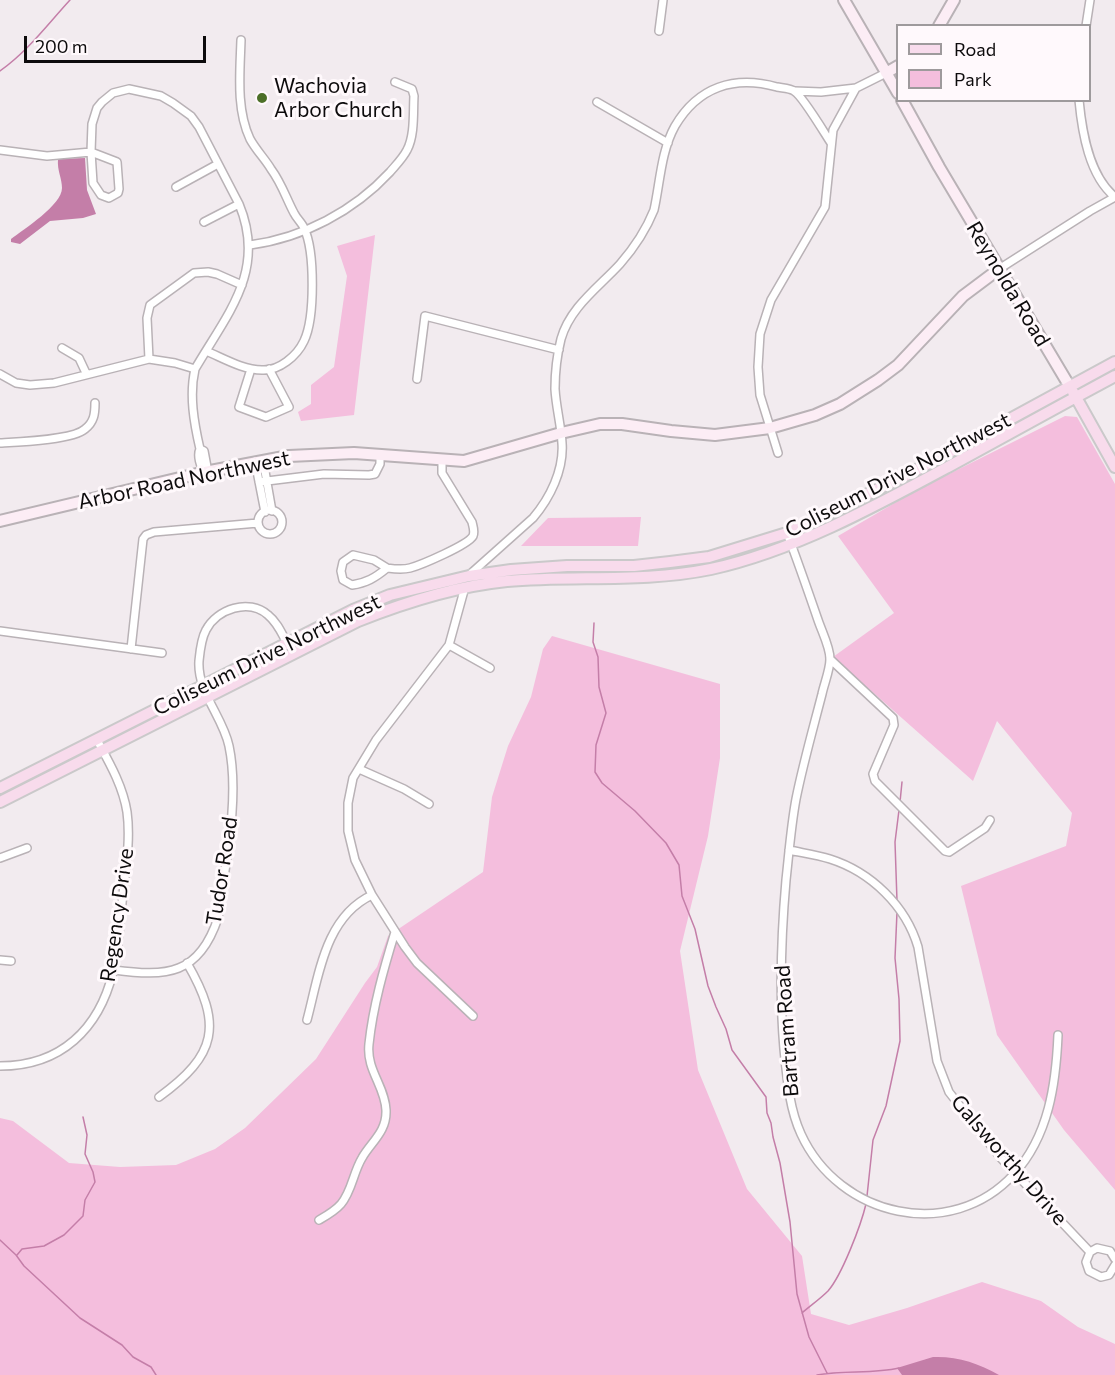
<!DOCTYPE html>
<html>
<head>
<meta charset="utf-8">
<style>
  body { margin:0 }
  #map { position:relative; width:1115px; height:1375px; overflow:hidden; background:#f2ebef; font-family:Commissioner,sans-serif }
  canvas { display:block }
  .legend { position:absolute; left:896px; top:24px; width:195px; height:78px; box-sizing:border-box; background:#fff9fc; border:2px solid #9e9a9c; margin:0; padding:8px 10px; list-style:none; font-size:18px; color:#0d0b0c }
  .legend li { display:flex; align-items:center; gap:12px; height:30px }
  .legend b { width:30px; border:2px solid #9e9a9c }
  .scale { position:absolute; left:24px; top:36px; width:182px; height:27px; box-sizing:border-box; border:3px solid #0d0b0c; border-top:0; padding-left:8px; font-size:18px; line-height:21px; white-space:nowrap; color:#0d0b0c; -webkit-text-stroke:4px #fff9fc; paint-order:stroke }
</style>
</head>
<body>
<div id="map">
<canvas width="1115" height="1375"></canvas>
<ul class="legend">
<li><b style="height:8px;background:#f8dbec"></b>Road</li>
<li><b style="height:16px;background:#f4bedd"></b>Park</li>
</ul>
<div class="scale">200 m</div>
</div>
<script>
const ctx = document.querySelector('canvas').getContext('2d');
ctx.lineJoin = 'round';
function paint(path, color) {
  ctx.fillStyle = color;
  ctx.fill(path, 'evenodd');
}
function strokePath(path, color, width, dash) {
  ctx.strokeStyle = color;
  ctx.lineWidth = width;
  ctx.lineCap = dash ? 'butt' : 'round';
  ctx.setLineDash(dash || []);
  ctx.stroke(path);
}
function label(font, color, halo, rows, align = 'center') {
  ctx.font = font + ' Commissioner,sans-serif';
  ctx.lineWidth = 6;
  ctx.setLineDash([]);
  ctx.textBaseline = 'middle';
  ctx.strokeStyle = halo;
  ctx.fillStyle = color;
  for (const [text, x, y, turn = 0] of rows) {
    ctx.save();
    ctx.translate(x, y);
    ctx.rotate((+turn || 0) * Math.PI / 180);
    ctx.textAlign = isNaN(turn) ? turn : align;
    if (halo) ctx.strokeText(text, 0, 0);
    ctx.fillText(text, 0, 0);
    ctx.restore();
  }
}
const green = new Path2D(`
  M375,235L354,415L301,421L298,412L311,404V385L334,367L347,276L337,246Z
  M1065,416L1077,417L1115,484V1190L1064,1130L997,1035L961,886L1066,846L1072,813L997,721L973,781L833,657L894,613L838,536L917,490Z
  M641,517L638,546H521L548,518Z
  M552,636L720,684V758L708,836L680,951L698,1070L747,1189L802,1256L811,1314L849,1325L907,1308L982,1282L1041,1301L1078,1327L1115,1344V1375H0V1118L13,1121L69,1163L120,1167L176,1165L215,1149L245,1128L316,1059L365,983L377,967L388,936L483,872L492,797L508,746L531,697L543,649Z`);
const water = new Path2D(`
  M85,158L87,190L96,214L83,218L50,221L20,244L11,242V239C24,229 62,205 62,188C62,178 57,171 58,159Z
  M933,1357C957,1356 978,1363 999,1375H902L897,1368Z`);
const stream = new Path2D(`
  M0,71C28,51 47,25 70,0
  M594,623L593,642L598,657L599,687L606,713L596,745L595,772L602,783L635,811L666,843L679,865L682,896L695,929L708,986L716,1007L726,1029L732,1050L766,1097L767,1113L771,1123L773,1137L780,1163L790,1222L797,1294L809,1337L827,1373
  M900,802L902,782
  M897,901L895,842L899,810
  M867,1196L873,1140L886,1106L900,1041L899,999L895,958L897,912
  M0,1240L16,1255L24,1266L80,1318L122,1345L133,1357L151,1367L156,1375
  M17,1255L22,1249L44,1246L64,1235L83,1216L85,1200L95,1182L93,1172L85,1154L87,1135L83,1117
  M802,1313C810,1306 820,1299 828,1291C842,1275 861,1225 866,1204
  M817,1375C844,1370 873,1374 899,1368`);
const street = new Path2D(`
  M1086,26L1090,0
  M659,31L663,0
  M795,91L821,92L856,88L886,73
  M1079,100C1082,132 1089,176 1115,197
  M597,102L668,143
  M0,150L47,156L91,152L117,162L119,189L118,193L109,198L101,195L93,183L91,152L92,124L97,108L102,102L113,93L129,89L161,96L173,103L191,116L199,127L239,204C267,271 227,314 195,369C189,395 194,423 200,449C197,455 200,467 205,472
  M176,187L218,164
  M204,222L239,204
  M250,245C303,238 354,211 390,172C396,165 403,158 407,150C415,135 413,112 414,96L412,89L395,82
  M999,269L1090,211L1115,197
  M62,348L79,358L86,373
  M206,351C223,358 243,370 262,370C279,371 297,356 304,341C315,318 315,251 304,228C302,223 297,219 294,213C286,198 282,184 271,169C265,159 256,150 250,139C236,109 240,73 241,40
  M149,359L147,318L150,305L194,273L208,272L217,274L242,285
  M251,369L239,407L266,417L289,407L269,369
  M0,374L16,383L30,385L54,383L149,359L175,363L195,369
  M417,379L425,316L559,350
  M0,443C18,442 73,440 85,429C94,422 95,414 95,403
  M200,449L204,451L207,467L205,472
  M778,453L760,395L758,367L760,334L771,300L825,207L833,130L856,88
  M263,460L272,511
  M255,461L265,512
  M259,482L324,474L369,475L375,474L380,464V455
  M258 522a12 12 0 1 1 24 0a12 12 0 1 1-24 0Z
  M787,533C798,562 808,591 818,620C822,632 830,647 830,659C830,670 824,684 822,694C813,729 803,764 796,799C791,826 789,853 786,880C781,937 779,992 784,1049C787,1078 789,1108 801,1134C839,1217 951,1243 1014,1174C1049,1136 1056,1083 1058,1035
  M353,555L374,560L387,568C375,578 366,583 352,585L343,580L341,571L343,562Z
  M387,568C395,569 402,570 410,568C421,565 468,545 473,536C475,531 473,527 472,522L442,473V460
  M468,576L533,518C550,498 564,470 562,443C561,425 556,407 555,389C555,372 557,355 561,339C570,307 599,287 620,264C634,248 646,230 654,210C660,183 661,151 675,126C698,87 734,75 777,87C782,88 790,88 794,91C802,95 825,134 831,143
  M465,587L449,645L376,740L353,778L348,803V831L355,860L372,895L405,947L417,963L473,1016
  M0,631L162,653
  M449,645L490,668
  M131,649L143,539L146,535L154,532L258,523
  M830,659L893,718L894,725L873,774L875,781L945,851L949,852L985,828L990,820
  M359,769L404,789L429,804
  M789,850C803,853 817,855 830,859C871,872 906,906 918,947L937,1061L949,1092L1000,1157L1090,1252
  M0,858L27,848
  M0,960L11,961
  M114,970C167,977 199,975 218,918C225,865 240,798 229,746C223,717 197,692 199,661C200,651 201,639 206,630C217,609 249,598 268,615C278,623 282,634 288,645
  M307,1020C319,975 325,917 372,895
  M0,1066C61,1066 99,1029 113,972C119,950 119,926 122,903C125,874 131,841 127,812C123,786 109,762 97,740
  M159,1097C217,1055 223,1025 187,963
  M319,1220C326,1216 335,1211 341,1204C352,1191 353,1173 362,1158C371,1142 387,1132 386,1110C385,1086 366,1070 369,1044C373,1006 384,968 395,932
  M1115,1259L1110,1251L1097,1248L1090,1252L1086,1262L1089,1271L1101,1277L1109,1275L1115,1265`);
const secondary = new Path2D(`
  M844,0L898,93
  M939,26L954,0
  M886,73L898,66
  M902,100L939,167L1070,387
  M0,521L205,472L289,456L354,453L464,461L561,433L600,424H622L671,431L715,435L770,428L815,415L840,404L878,380L898,365L963,296L999,269`);
const primary = new Path2D(`
  M1073,392L1115,467
  M0,788L353,610L390,595L469,576L511,570L567,566H634L670,562L709,557L787,533L909,474L1115,362
  M0,802L358,621C406,602 456,586 507,581C575,575 643,583 711,569C793,551 874,507 948,467C1003,437 1059,406 1115,376`);
const markers = [
  [262,98,6,"#4c6f28"]
];
const poiNames = [
  ["Wachovia",274,86],
  ["Arbor Church",274,110]
];
const streetNames = [
  ["Reynolda Road",1008,284,59],
  ["Coliseum Drive Northwest",898,475,-27],
  ["Arbor Road Northwest",184,480,-12],
  ["Coliseum Drive Northwest",267,655,-26],
  ["Tudor Road",222,871,-81],
  ["Regency Drive",117,915,-82],
  ["Bartram Road",787,1031,-94],
  ["Galsworthy Drive",1009,1160,49]
];
paint(green, '#f4bedd');
paint(water, '#c47ea8');
strokePath(stream, '#c47ea8', 1.5);
strokePath(street, '#b9b2b6', 10);
strokePath(secondary, '#b9b2b6', 14);
strokePath(primary, '#cac9ca', 14);
strokePath(street, '#fff', 7);
strokePath(secondary, '#fcedf5', 10);
strokePath(primary, '#f8dbec', 10);
for (const [x, y, r, color] of markers) {
  const dot = new Path2D();
  dot.arc(x, y, r, 0, 2 * Math.PI);
  ctx.fillStyle = color;
  ctx.fill(dot);
  strokePath(dot, '#fff9fc', 2);
}
label('21px', '#0d0b0c', '#fff9fc', poiNames, 'left');
label('21px', '#0d0b0c', '#fff9fc', streetNames);
</script>
</body>
</html>
